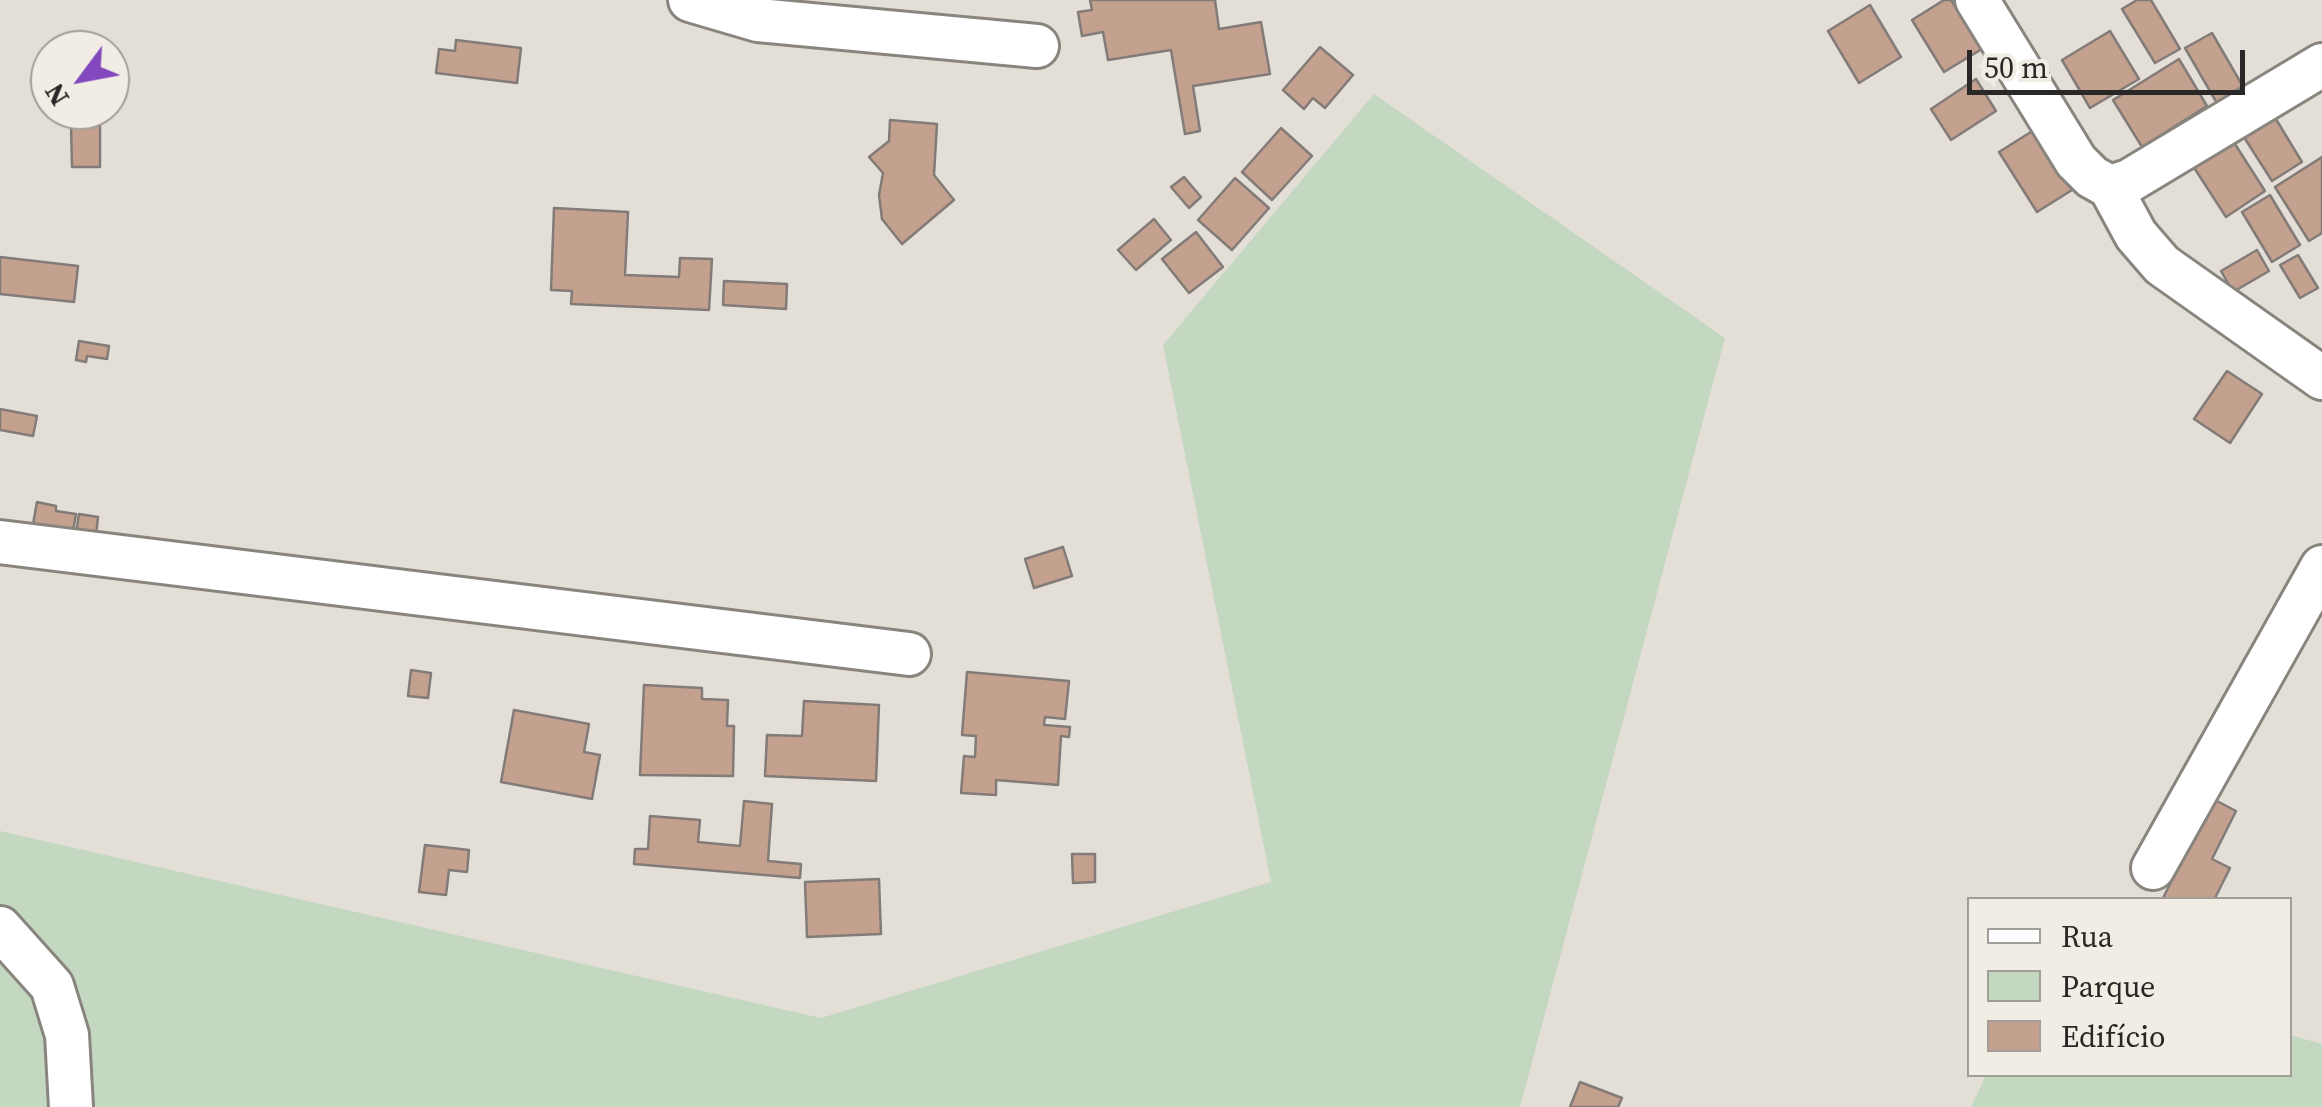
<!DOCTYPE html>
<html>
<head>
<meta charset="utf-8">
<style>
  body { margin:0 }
  #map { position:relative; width:2322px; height:1107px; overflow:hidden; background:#e3dfd7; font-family:"Source Serif 4",serif }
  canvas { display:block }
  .legend { position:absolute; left:1967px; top:897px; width:325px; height:180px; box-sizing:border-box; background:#f1ece4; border:2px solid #a19e98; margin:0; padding:12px 18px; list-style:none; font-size:30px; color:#2a2826 }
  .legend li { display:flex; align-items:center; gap:20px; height:50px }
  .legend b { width:50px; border:2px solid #a19e98 }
  .north { position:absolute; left:30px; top:30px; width:100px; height:100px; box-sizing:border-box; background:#f1ece4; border:2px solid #a19e98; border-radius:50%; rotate:238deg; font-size:28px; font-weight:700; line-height:40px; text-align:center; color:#2a2826 }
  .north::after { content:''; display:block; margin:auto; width:35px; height:45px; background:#8348be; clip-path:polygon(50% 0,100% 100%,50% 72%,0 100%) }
  .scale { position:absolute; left:1967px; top:50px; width:278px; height:45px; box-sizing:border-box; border:5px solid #2a2826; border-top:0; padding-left:12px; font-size:30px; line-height:35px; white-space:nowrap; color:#2a2826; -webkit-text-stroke:8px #f1ece4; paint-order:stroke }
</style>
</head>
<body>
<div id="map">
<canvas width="2322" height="1107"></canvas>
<ul class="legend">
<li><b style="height:12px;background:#fff"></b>Rua</li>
<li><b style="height:28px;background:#c4d8c1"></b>Parque</li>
<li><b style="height:28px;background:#c3a18e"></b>Edifício</li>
</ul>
<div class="north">N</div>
<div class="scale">50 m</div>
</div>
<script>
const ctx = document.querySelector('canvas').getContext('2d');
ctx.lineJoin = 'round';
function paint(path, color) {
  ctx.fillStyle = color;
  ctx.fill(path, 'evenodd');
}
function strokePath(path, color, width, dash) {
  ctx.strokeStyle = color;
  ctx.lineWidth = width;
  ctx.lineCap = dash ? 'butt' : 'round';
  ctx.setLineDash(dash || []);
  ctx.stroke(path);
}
const green = new Path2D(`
  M1374,94L1725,338L1520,1107H0V831L821,1018L1271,882L1163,345Z
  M2290,1035L2322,1044V1107H1971L1986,1075L2290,1074Z`);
const building = new Path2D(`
  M1090,0H1215L1219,29L1261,22L1270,74L1193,86L1200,131L1185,134L1171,50L1108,60L1103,32L1082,36L1078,12L1092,10Z
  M1944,0H1951L1982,49L1944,72L1912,20Z
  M2137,0H2151L2180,49L2155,63L2122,9Z
  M1870,5L1901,57L1859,83L1828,31Z
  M2110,31L2139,79L2090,108L2062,60Z
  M2212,33L2245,90L2218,105L2185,48Z
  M456,40L521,48L517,83L436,73L439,49L455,51Z
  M1320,47L1353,75L1325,108L1313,98L1304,109L1283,90Z
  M2179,59L2207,106L2142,147L2113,100Z
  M1976,79L1996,111L1951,140L1931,109Z
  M2271,111L2302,162L2272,181L2240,131Z
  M890,120L937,124L934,175L954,200L902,244L882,219L879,195L883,173L869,157L889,141Z
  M71,124H100V167H72Z
  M1281,128L1312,156L1272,200L1242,172Z
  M2034,130L2072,190L2037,212L1999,152Z
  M2233,141L2265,191L2226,217L2193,166Z
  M2322,157V233L2309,241L2275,187Z
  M1184,177L1201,197L1189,208L1171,187Z
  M1235,178L1269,208L1232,250L1198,220Z
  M2270,195L2300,245L2272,262L2242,212Z
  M554,208L628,212L625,275L679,277L680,258L712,259L709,310L571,304L572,291L551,290Z
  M1154,219L1171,240L1136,270L1118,250Z
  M1196,232L1223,267L1189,293L1162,259Z
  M2257,250L2269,271L2233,292L2221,271Z
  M2298,255L2318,288L2300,298L2280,265Z
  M0,257L78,266L74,302L0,294Z
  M724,281L787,284L786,309L723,305Z
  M79,341L109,346L107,359L87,356L86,362L76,360Z
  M2227,371L2262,394L2230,443L2194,419Z
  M0,409L37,416L33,436L0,430Z
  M37,502L56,506V511L76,514L72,537L32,530Z
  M79,514L98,517L96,536L76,533Z
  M1063,547L1072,576L1034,588L1025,559Z
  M411,670L431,673L428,698L408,696Z
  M967,672L1069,681L1065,719L1045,717L1044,725L1070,727L1069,737L1061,736L1058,785L996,780V795L961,793L964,756L975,757L976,736L962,735Z
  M644,685L702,688V699L728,700L727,726H734L733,776L640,775Z
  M804,701L879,705L876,781L765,776L767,735L802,736Z
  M514,710L589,724L584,752L600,755L592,799L501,782Z
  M2213,799L2236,811L2212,859L2230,868L2214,900H2162Z
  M744,801L772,804L768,861L801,864L800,878L634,864L635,849H648L650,816L700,820L698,842L740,846Z
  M425,845L469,850L467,872L449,870L446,895L419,892Z
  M1072,854H1095V882L1073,883Z
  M879,879L881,934L807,937L805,882Z
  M1580,1082L1622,1098L1618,1107H1570Z`);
const minor = new Path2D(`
  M690,0L758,20L1037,46
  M1977,0L2076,161L2092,177L2110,187L2136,235L2162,265L2322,378
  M2110,187L2129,181L2322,65
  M0,542L909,654
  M2153,868L2322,567
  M0,928L52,986L67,1035L71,1107`);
paint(green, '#c4d8c1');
paint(building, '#c3a18e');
strokePath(building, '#837b77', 2.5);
strokePath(minor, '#89857e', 48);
strokePath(minor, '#fff', 42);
</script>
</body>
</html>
